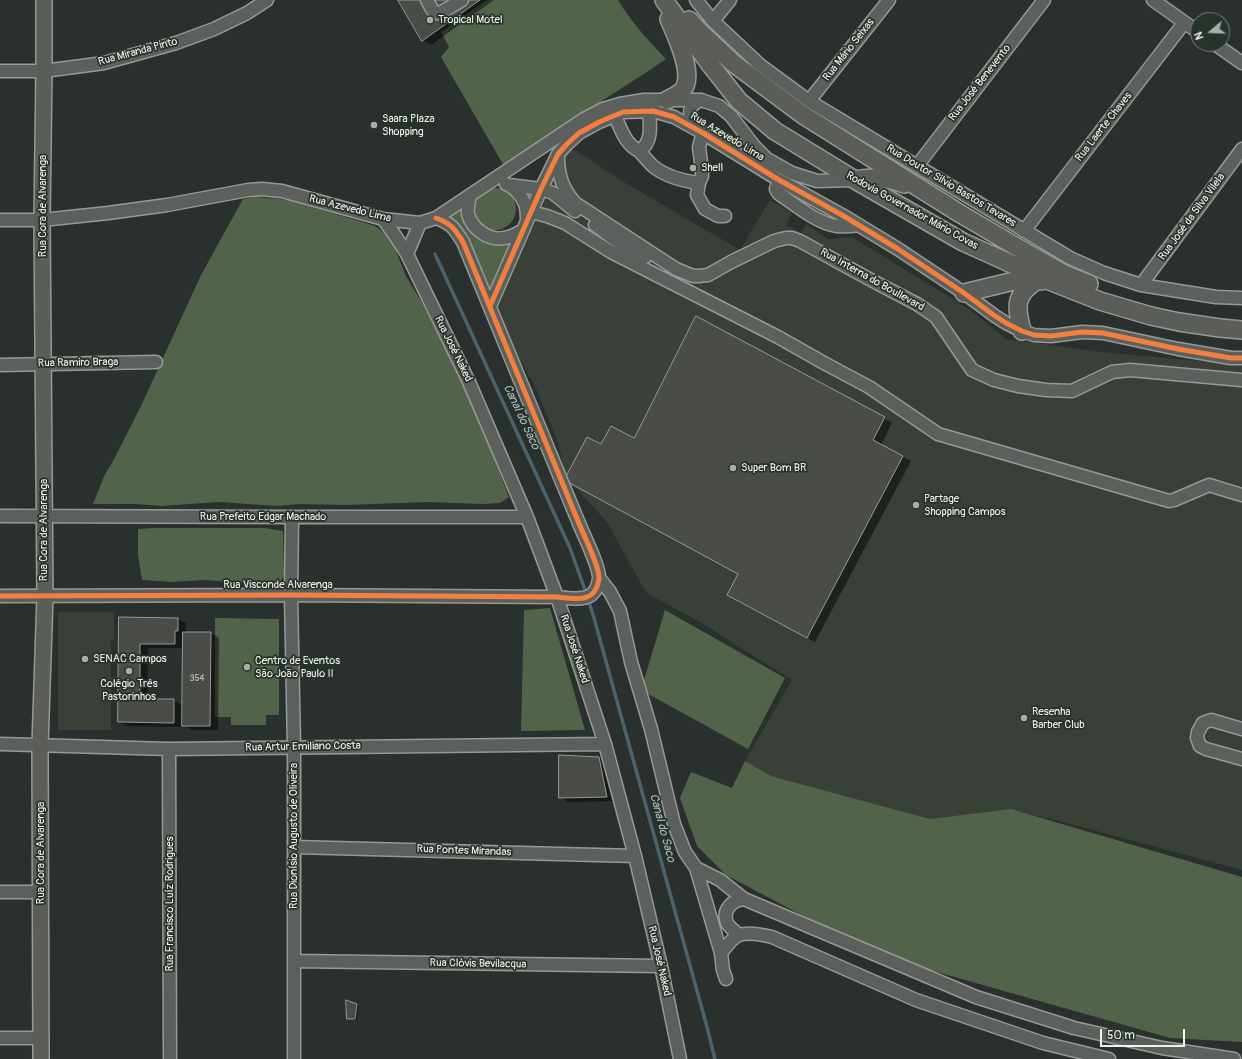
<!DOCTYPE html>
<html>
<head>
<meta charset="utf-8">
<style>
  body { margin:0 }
  #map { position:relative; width:1242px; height:1059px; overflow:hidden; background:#29302d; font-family:Pangolin,sans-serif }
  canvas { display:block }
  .north { position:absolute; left:1190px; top:12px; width:40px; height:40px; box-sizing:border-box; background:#26332d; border:1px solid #787f78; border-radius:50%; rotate:251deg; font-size:11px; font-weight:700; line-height:16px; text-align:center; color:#f4f1e8 }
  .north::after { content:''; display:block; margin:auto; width:14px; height:18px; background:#adada7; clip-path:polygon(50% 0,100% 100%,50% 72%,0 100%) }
  .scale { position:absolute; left:1100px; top:1029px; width:85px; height:18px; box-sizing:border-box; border:2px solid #f4f1e8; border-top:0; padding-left:5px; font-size:12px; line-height:14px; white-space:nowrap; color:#f4f1e8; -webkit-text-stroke:3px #26332d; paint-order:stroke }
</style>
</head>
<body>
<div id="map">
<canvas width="1242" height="1059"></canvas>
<div class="north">N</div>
<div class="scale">50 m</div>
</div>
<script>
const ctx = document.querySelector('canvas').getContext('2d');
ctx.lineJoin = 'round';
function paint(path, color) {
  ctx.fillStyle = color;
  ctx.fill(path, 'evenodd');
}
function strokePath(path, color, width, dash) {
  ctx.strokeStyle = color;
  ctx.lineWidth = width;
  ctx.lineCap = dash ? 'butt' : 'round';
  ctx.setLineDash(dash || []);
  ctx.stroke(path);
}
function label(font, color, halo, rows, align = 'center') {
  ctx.font = font + ' Pangolin,sans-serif';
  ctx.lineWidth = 3.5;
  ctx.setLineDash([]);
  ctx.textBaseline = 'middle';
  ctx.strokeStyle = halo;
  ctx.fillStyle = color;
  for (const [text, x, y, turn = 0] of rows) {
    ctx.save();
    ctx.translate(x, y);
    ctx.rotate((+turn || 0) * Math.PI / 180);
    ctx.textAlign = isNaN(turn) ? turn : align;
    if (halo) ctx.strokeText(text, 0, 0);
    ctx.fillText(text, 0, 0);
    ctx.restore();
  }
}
const built = new Path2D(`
  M569,146L622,181L740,250L770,200L792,213L786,225L801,233L806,224L828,239L852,237L969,309L1006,339L1102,352L1242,365V870L1048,818L1011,810L930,819L771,776L745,761L792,680L700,622L648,594L639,580L607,522L575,487L563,481L565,473L558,443L535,386L494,315Z
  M58,612H114V641H111V677H114V688H111V730H58Z`);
const green = new Path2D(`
  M487,0H618C631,22 648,40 666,59C613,96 556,127 504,166L441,57L449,47L441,32Z
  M474 209a21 21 0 1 1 42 0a21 21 0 1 1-42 0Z
  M256,197L280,199L291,201L369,224L377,227L385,234L393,244L406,276L424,306L478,417L509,497L500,503L483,504L427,502L345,505L300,504L277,506L219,502L161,506L137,504H93L105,474L112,463L141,406L201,275L243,199Z
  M462,206L463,218L470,230L477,237L488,243L513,242L492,293L462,227L448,215Z
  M154,528H265L283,531L284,575L281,581L277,584L269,582L252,583L204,580L172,582L142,580L138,555V529Z
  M550,608L585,730L521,731L524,610Z
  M665,610L785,678L748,749L641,690Z
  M215,618L279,619V715H266V725H231V717H215Z
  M745,761L771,776L930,819L1011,809L1242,877V1042L1170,1038L877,955L726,875L697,846L680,798L691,772L732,788Z`);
const shadow = new Path2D(`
  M399,0H494L431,45L423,40Z
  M884,418L892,423L881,445L911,461L815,642L736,599L739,574L601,446L635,439Z
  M120,618L178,619L186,623V633H211L219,638L218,730H191L182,724V727L127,726L119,722ZM148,648H184L183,706L174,700H147Z
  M599,758L607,762L614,801L568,802L560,797Z
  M356,1004L358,1005L357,1020H350L348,1019Z`);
const stream = new Path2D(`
  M435,254L570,548L585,590
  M589,602L594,618L707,1027L715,1059`);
const building = new Path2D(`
  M398,0H480L422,41Z
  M696,316L885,417L873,440L903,456L807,638L727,595L738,574L564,480L587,437L601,444L611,426L634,438Z
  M119,617L178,618V631H175V644H140V699H174V723L118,722Z
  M183,632H211L210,726H182Z
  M559,755L599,757L607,797L559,798Z
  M346,1000L357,1004L355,1019H347Z`);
const minor = new Path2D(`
  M427,0C430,5 433,15 440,13L462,0
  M696,0L713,21L760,65L809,101L1070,258L1104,273L1141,285L1216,297L1242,298
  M1153,0L1198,32
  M713,21L730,0
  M1215,44L1242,63
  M0,71H44L104,63L176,43L214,29L247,13L267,0
  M701,100C681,108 693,122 703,133L699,147L702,170V176L699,183L697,195L705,209L718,216H725
  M809,101L889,0
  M615,116C621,129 625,144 639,151C653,143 650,125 649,111
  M639,151C644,156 649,163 654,167C667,177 683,181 699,183
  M558,156C558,175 562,188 575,203L676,269L693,276H698L708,275L731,262L774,241L786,238H792L800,241L871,280L917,304L936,317L972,370L994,380L1018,386L1046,390L1072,391L1112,372L1130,370L1242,380
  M917,166L1044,0
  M779,180L776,189L778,193C794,204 818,224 837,226C844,227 852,226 859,225
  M506,184C513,186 522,196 525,204C527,209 527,215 527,221
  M509,185L541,189L553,193L575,211
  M470,195C469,201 467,208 468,214C472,229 489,241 504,238C511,237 516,234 522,231
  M531,212L547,216L565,223L611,252L778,337L824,363L869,387L938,434L1169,501L1174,500L1209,485L1242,495
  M383,219L394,234L407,254L469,382L527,517L557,597L605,744L635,856L661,966L680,1059
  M0,220H42L108,213L167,205L248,190L262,189L282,191L383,219L420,223L436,218L584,119L603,109L620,104L644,100H701L719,106L731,116L754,146L767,159L792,173L817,181L854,180
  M595,225L622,245L645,257
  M1024,231L1184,23
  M407,254L420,223
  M1141,285L1242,149
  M490,306L541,189L558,154L567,144L579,133L599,122L623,112L653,111L674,117L703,133L779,180L842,215L898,249L964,293L995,316L1006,323L1022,331L1034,335L1051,336L1082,332L1103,333L1178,349L1231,358H1242
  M0,365L156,362
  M0,516L292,517H527
  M292,517L291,595L294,748V1059
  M599,578L610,592L620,611L631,662L651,729L674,824L685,852L696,868L721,953L723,970L726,979
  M0,596L291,595L557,597C567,598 582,601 591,595C595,592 598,585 599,579C600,567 583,534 578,521L463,242C454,228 452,224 436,218
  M1242,729L1211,720L1203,723L1198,732L1197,738L1200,746L1206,749L1242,759
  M0,744L169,749L605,744
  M169,749L170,1059
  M294,847L635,856
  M696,868L720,880L744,899L976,997L1074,1028L1162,1048L1234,1059
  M0,892H41
  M739,935C735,931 730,928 727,923C722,910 732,900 744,899
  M721,953C725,948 733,937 739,935C748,932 764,935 772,937L916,1000L1043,1043L1109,1059
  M294,961L661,966
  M0,1038H41`);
const major = new Path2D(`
  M41,1059L40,745L45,596L42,220L44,71V0`);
const highway = new Path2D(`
  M664,0L709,63L739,101L775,131L855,180L963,242L1047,280L1100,301L1151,316L1179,322L1220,328L1242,330
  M689,20L699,31L733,63L803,115L959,213L1015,246L1064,274L1089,284
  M667,100C671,98 677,95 681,92C697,77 676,36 669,19
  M855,180C874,177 886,177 904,184
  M964,293L1014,281H1042
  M1022,331C1016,308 1014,295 1036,281`);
const cycleway = new Path2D(`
  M490,306L541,189L558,154L567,144L579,133L599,122L623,112L653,111L674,117L703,133L779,180L842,215L898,249L964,293L995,316L1006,323L1022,331L1034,335L1051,336L1082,332L1103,333L1178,349L1231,358H1242
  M0,596L291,595L557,597C567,598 582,601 591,595C595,592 598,585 599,579C600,567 583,534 578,521L463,242C454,228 452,224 436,218`);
const markers = [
  [430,20,4,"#adada7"],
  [374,125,4,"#adada7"],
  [693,168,4,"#adada7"],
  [733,468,4,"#adada7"],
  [916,505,4,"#adada7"],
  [85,659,4,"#adada7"],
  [247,667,4,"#adada7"],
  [129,671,4,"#adada7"],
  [1024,718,4,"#adada7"]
];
const numberNames = [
  ["354",197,679]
];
const poiNames = [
  ["Tropical Motel",438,20],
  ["Saara Plaza",382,119],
  ["Shopping",382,132],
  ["Shell",701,168],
  ["Super Bom BR",741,468],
  ["Partage",924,499],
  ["Shopping Campos",924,512],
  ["SENAC Campos",93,659],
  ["Centro de Eventos",255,661],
  ["São João Paulo II",255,674],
  ["Colégio Três",129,684,"center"],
  ["Pastorinhos",129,697,"center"],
  ["Resenha",1032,712],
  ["Barber Club",1032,725]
];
const streetNames = [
  ["Rua Mário Seixas",849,50,-52],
  ["Rua Miranda Pinto",138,52,-15],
  ["Rua José Benevento",980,83,-52],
  ["Rua Laerte Chaves",1104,127,-52],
  ["Rua Azevedo Lima",727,137,31],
  ["Rua Doutor Silvio Bastos Tavares",951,186,31],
  ["Rua Cora de Alvarenga",43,206,-90],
  ["Rua Azevedo Lima",350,209,14],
  ["Rodovia Governador Mário Covas",912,211,29],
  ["Rua José da Silva Vilela",1192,217,-54],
  ["Rua Interna do Boullevard",872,280,29],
  ["Rua José Naked",453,349,64],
  ["Rua Ramiro Braga",78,363,-1],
  ["Rua Prefeito Edgar Machado",263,517],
  ["Rua Cora de Alvarenga",44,530,-90],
  ["Rua Visconde Alvarenga",278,585],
  ["Rua José Naked",574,649,72],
  ["Rua Artur Emiliano Costa",303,747,-1],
  ["Rua Dionísio Augusto de Oliveira",294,836,-90],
  ["Rua Pontes Mirandas",464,851,2],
  ["Rua Cora de Alvarenga",41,853,-90],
  ["Rua Francisco Luíz Rodrigues",170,904,-90],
  ["Rua José Naked",659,961,77],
  ["Rua Clóvis Bevilacqua",478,964,1]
];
const waterNames = [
  ["Canal do Saco",521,417,65],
  ["Canal do Saco",662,828,75]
];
paint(built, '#394037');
paint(green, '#53634a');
paint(shadow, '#0007');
strokePath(stream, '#4b636d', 3.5);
paint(building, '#494c47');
strokePath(building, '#969996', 1);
strokePath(minor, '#969996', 15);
strokePath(major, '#969996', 18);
strokePath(highway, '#969996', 20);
strokePath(minor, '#5c605c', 12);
strokePath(major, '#5b5d58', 15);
strokePath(highway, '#5b5d58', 17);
strokePath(cycleway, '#f27e40', 5);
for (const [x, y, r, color] of markers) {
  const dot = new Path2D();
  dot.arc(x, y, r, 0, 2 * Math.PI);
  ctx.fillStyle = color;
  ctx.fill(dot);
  strokePath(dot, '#26332d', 1.5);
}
label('9px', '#c9c8c0', null, numberNames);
label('11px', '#f4f1e8', '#26332d', poiNames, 'left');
label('11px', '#f4f1e8', '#26332d', streetNames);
label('italic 12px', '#b2bab9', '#26332d', waterNames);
</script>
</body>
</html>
